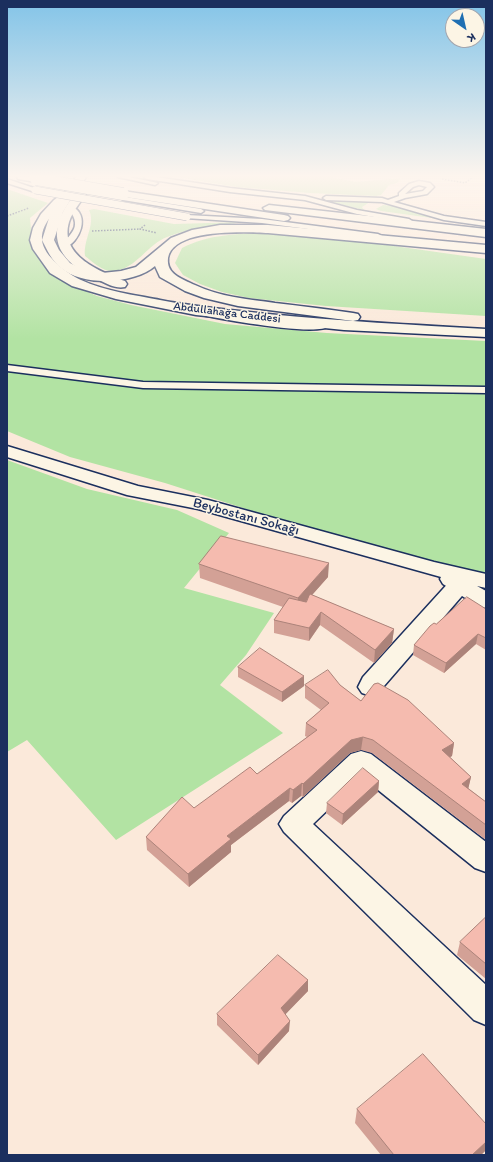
<!DOCTYPE html>
<html>
<head>
<meta charset="utf-8">
<style>
  body { margin:0 }
  #map { position:relative; width:493px; height:1162px; overflow:hidden; background:#fbe9da; font-family:Itim,sans-serif }
  canvas { display:block }
  .frame { position:absolute; inset:0; border:8px solid #1b2f5e; pointer-events:none }
  .north { position:absolute; left:445px; top:8px; width:40px; height:40px; box-sizing:border-box; background:#fcf5e5; border:1px solid #a2a6af; border-radius:50%; rotate:146deg; font-size:11px; font-weight:700; line-height:16px; text-align:center; color:#1b2f5e }
  .north::after { content:''; display:block; margin:auto; width:14px; height:18px; background:#1f6fb2; clip-path:polygon(50% 0,100% 100%,50% 72%,0 100%) }
</style>
</head>
<body>
<div id="map">
<canvas width="493" height="1162"></canvas>
<div class="frame"></div>
<div class="north">K</div>
</div>
<script>
const ctx = document.querySelector('canvas').getContext('2d');
ctx.lineJoin = 'round';
function paint(path, color) {
  ctx.fillStyle = color;
  ctx.fill(path, 'evenodd');
}
function strokePath(path, color, width, dash) {
  ctx.strokeStyle = color;
  ctx.lineWidth = width;
  ctx.lineCap = dash ? 'butt' : 'round';
  ctx.setLineDash(dash || []);
  ctx.stroke(path);
}
function label(font, color, halo, rows, align = 'center') {
  ctx.font = font + ' Itim,sans-serif';
  ctx.lineWidth = 3;
  ctx.setLineDash([]);
  ctx.textBaseline = 'middle';
  ctx.strokeStyle = halo;
  ctx.fillStyle = color;
  for (const [text, x, y, turn = 0] of rows) {
    ctx.save();
    ctx.translate(x, y);
    ctx.rotate((+turn || 0) * Math.PI / 180);
    ctx.textAlign = isNaN(turn) ? turn : align;
    if (halo) ctx.strokeText(text, 0, 0);
    ctx.fillText(text, 0, 0);
    ctx.restore();
  }
}
const green = new Path2D(`
  M177,177H332L356,182L401,178L397,183L389,185L381,195L376,196L310,193L237,187Z
  M7,189L48,203L30,218L32,241L35,254L49,270L71,285L97,296L131,305L225,324L327,333L486,341V573L377,551L165,483L70,457L7,431Z
  M327,201L370,202L362,207L364,210Z
  M383,205L393,206L439,219L381,211L376,209Z
  M94,209L174,224L242,222C218,226 191,227 167,237C148,244 136,269 114,271C103,272 94,263 85,256C83,239 96,225 89,210Z
  M267,233L380,244L486,259V316L326,306L249,298L222,292L200,284L183,275L175,263L182,248C209,234 237,234 267,233Z
  M7,460L87,489L177,510L229,533L184,588L274,613L246,655L220,685L283,733L116,840L27,740L7,752Z`);
const path = new Path2D(`
  M442,179L465,183L473,177
  M7,216L29,208
  M145,225L140,229L157,233
  M92,231L140,229`);
const service = new Path2D(`
  M118,177H129L158,183L155,185Z
  M144,177H156L230,188L305,196L357,210L409,219L412,221L409,223L357,214L305,200L230,192L147,179Z
  M7,179L37,189L38,190L35,192L7,183Z
  M419,181L430,183L434,187L427,194L405,198L394,202L444,216L486,222V226L444,220L382,202L326,200L323,198L326,196L382,198L388,200L399,196V193L409,184ZM419,185L427,187L423,191L405,194L413,187Z
  M125,197L201,209L204,211L201,213L123,200L122,199Z
  M71,206C91,214 80,243 64,248L60,246C73,232 82,226 68,208Z
  M187,215L262,219L378,234L382,236L378,238L262,223L185,218V216Z
  M205,310C245,320 284,324 325,323L329,326C318,337 221,319 202,315L201,313L202,311Z
  M7,365L143,382L486,387V393L143,388L7,371Z`);
const minor = new Path2D(`
  M460,577L468,579L471,584L468,589L384,686L380,693L371,696L362,693L358,687L363,677L452,579Z
  M361,751L371,754L486,842V872L475,868L362,777L313,824L486,985V1025L474,1020L284,832L279,824L284,816L351,754Z`);
const tertiary = new Path2D(`
  M7,446L138,486L208,500L434,562L486,574V588L477,586L486,591V608L478,606L443,584L440,579L441,577L198,509L127,495L7,457Z`);
const primary = new Path2D(`
  M76,177H86C82,183 78,192 72,197C60,208 41,220 42,240C43,256 68,274 81,280C104,291 135,295 160,300C196,307 232,310 268,314C341,321 413,325 486,329V337L344,330L196,315L116,299L72,286L50,273L33,249L30,240L33,228L41,214L54,200L65,192Z
  M85,185L90,188C83,199 73,210 69,222C59,256 101,272 125,281L127,284L125,287C116,289 107,284 99,280C62,264 43,239 69,202C73,197 78,187 85,185Z`);
const motorway = new Path2D(`
  M17,177H39L41,179L36,182L18,179Z
  M69,191L74,194L63,212L54,240L59,250L70,263L86,271L102,273L121,271L136,267L171,238L192,230L220,225H268L486,245V253L268,233C246,232 173,228 168,258C166,274 182,279 195,285C220,297 248,299 275,303C301,306 327,309 353,313L358,314L360,317L358,320L353,321L238,306L204,298L185,291L160,277L155,266C134,284 83,287 61,268C52,261 47,250 42,240L51,212L65,192Z
  M123,191L284,215L288,216L290,218L288,220L284,221L119,196L118,194L119,192Z
  M269,205L486,229V237L265,210L263,208Z`);
const serviceBridge = new Path2D(`
  M35,190L187,217`);
const motorwayBridge = new Path2D(`
  M36,179L123,194`);
const wall = new Path2D(`
  M199,564L328,577L312,595L394,629L392,643L374,663L320,625L309,641L274,633V620L283,607L200,578Z
  M486,609V650L476,644L444,673L413,655L414,645L436,624Z
  M238,667L304,676V686L282,702L238,677Z
  M305,685H340L361,701L454,743L452,756L450,757L471,777L468,788L486,802V840L372,753L361,750L350,753L303,797L301,796L292,803L289,801L231,845V852L189,887L147,850L146,837L194,808L257,774L307,737L305,736L306,723L321,710L305,698Z
  M379,781L378,792L342,825L326,813L327,803Z
  M486,917V979L457,955L460,942Z
  M308,980V991L285,1014L289,1031L258,1065L217,1025V1014Z
  M357,1109L486,1124V1150L481,1155H381L355,1123Z`);
const shadedWall = new Path2D(`
  M329,563L328,577L297,612L298,598Z
  M321,612L320,625L309,641V628Z
  M394,629L392,643L374,663L375,650Z
  M478,634L476,644L444,673L446,663Z
  M304,676V686L282,702V692Z
  M363,737L361,750L350,753L303,797V784L351,740Z
  M454,743L452,756L440,763L442,750Z
  M471,777L468,790L462,784Z
  M379,781L378,792L342,825L343,814Z
  M302,783L301,796L292,803L293,790Z
  M290,788L289,801L231,845V852L189,887L188,874L227,836Z
  M308,980V991L281,1019V1008Z
  M290,1021L289,1031L258,1065V1055Z
  M486,1142V1150L481,1155H472Z`);
const building = new Path2D(`
  M221,536L329,563L298,598L199,564Z
  M310,594L394,629L375,650L321,612L309,628L274,620L289,598L306,602Z
  M467,597L486,609V638L478,634L446,663L414,645L430,626L434,623L436,624Z
  M260,648L304,676L282,692L238,667Z
  M328,670L340,685L361,701L374,684L378,683L408,700L454,743L442,750L471,777L462,784L486,802V825L373,740L363,737L351,740L303,784L302,783L293,790L290,788L227,836L231,839L188,874L146,837L182,797L194,808L250,767L257,774L317,730L306,723L329,703L305,685Z
  M363,768L379,781L343,814L327,803Z
  M486,917V964L460,942Z
  M278,955L308,980L281,1008L290,1021L258,1055L217,1014Z
  M423,1054L486,1124V1142L472,1155H394L357,1109Z`);
const farStreetnames = [
  ["Abdullahağa Caddesi",227,313,7]
];
const streetNames = [
  ["Beybostanı Sokağı",246,517,15]
];
paint(green, '#b2e3a3');
strokePath(service, '#1b2f5e', 3);
strokePath(minor, '#1b2f5e', 3);
strokePath(tertiary, '#1b2f5e', 3);
strokePath(primary, '#1b2f5e', 3);
strokePath(motorway, '#1b2f5e', 3);
strokePath(path, '#1b2f5e', 1.5, [1.5, 1.5]);
paint(service, '#fcf5e5');
paint(minor, '#fcf5e5');
paint(tertiary, '#fcf5e5');
paint(primary, '#fcf5e5');
paint(motorway, '#fcf5e5');
strokePath(serviceBridge, '#1b2f5e', 8, []);
strokePath(motorwayBridge, '#1b2f5e', 13, []);
strokePath(serviceBridge, '#fcf5e5', 7);
strokePath(motorwayBridge, '#fcf5e5', 12);
paint(wall, '#d3a196');
paint(shadedWall, '#ac837a');
paint(building, '#f5bbaf');
strokePath(building, '#ac837a', 1);
const sky = ctx.createLinearGradient(0, 0, 0, 339);
sky.addColorStop(0, '#83c4e8');
sky.addColorStop(0.52, '#fdf5ee');
sky.addColorStop(1, '#fdf5ee00');
ctx.fillStyle = sky;
ctx.fillRect(0, 0, 493, 339);
label('12px', '#1b2f5e', '#fcf5e5', farStreetnames);
label('14px', '#1b2f5e', '#fcf5e5', streetNames);
</script>
</body>
</html>
